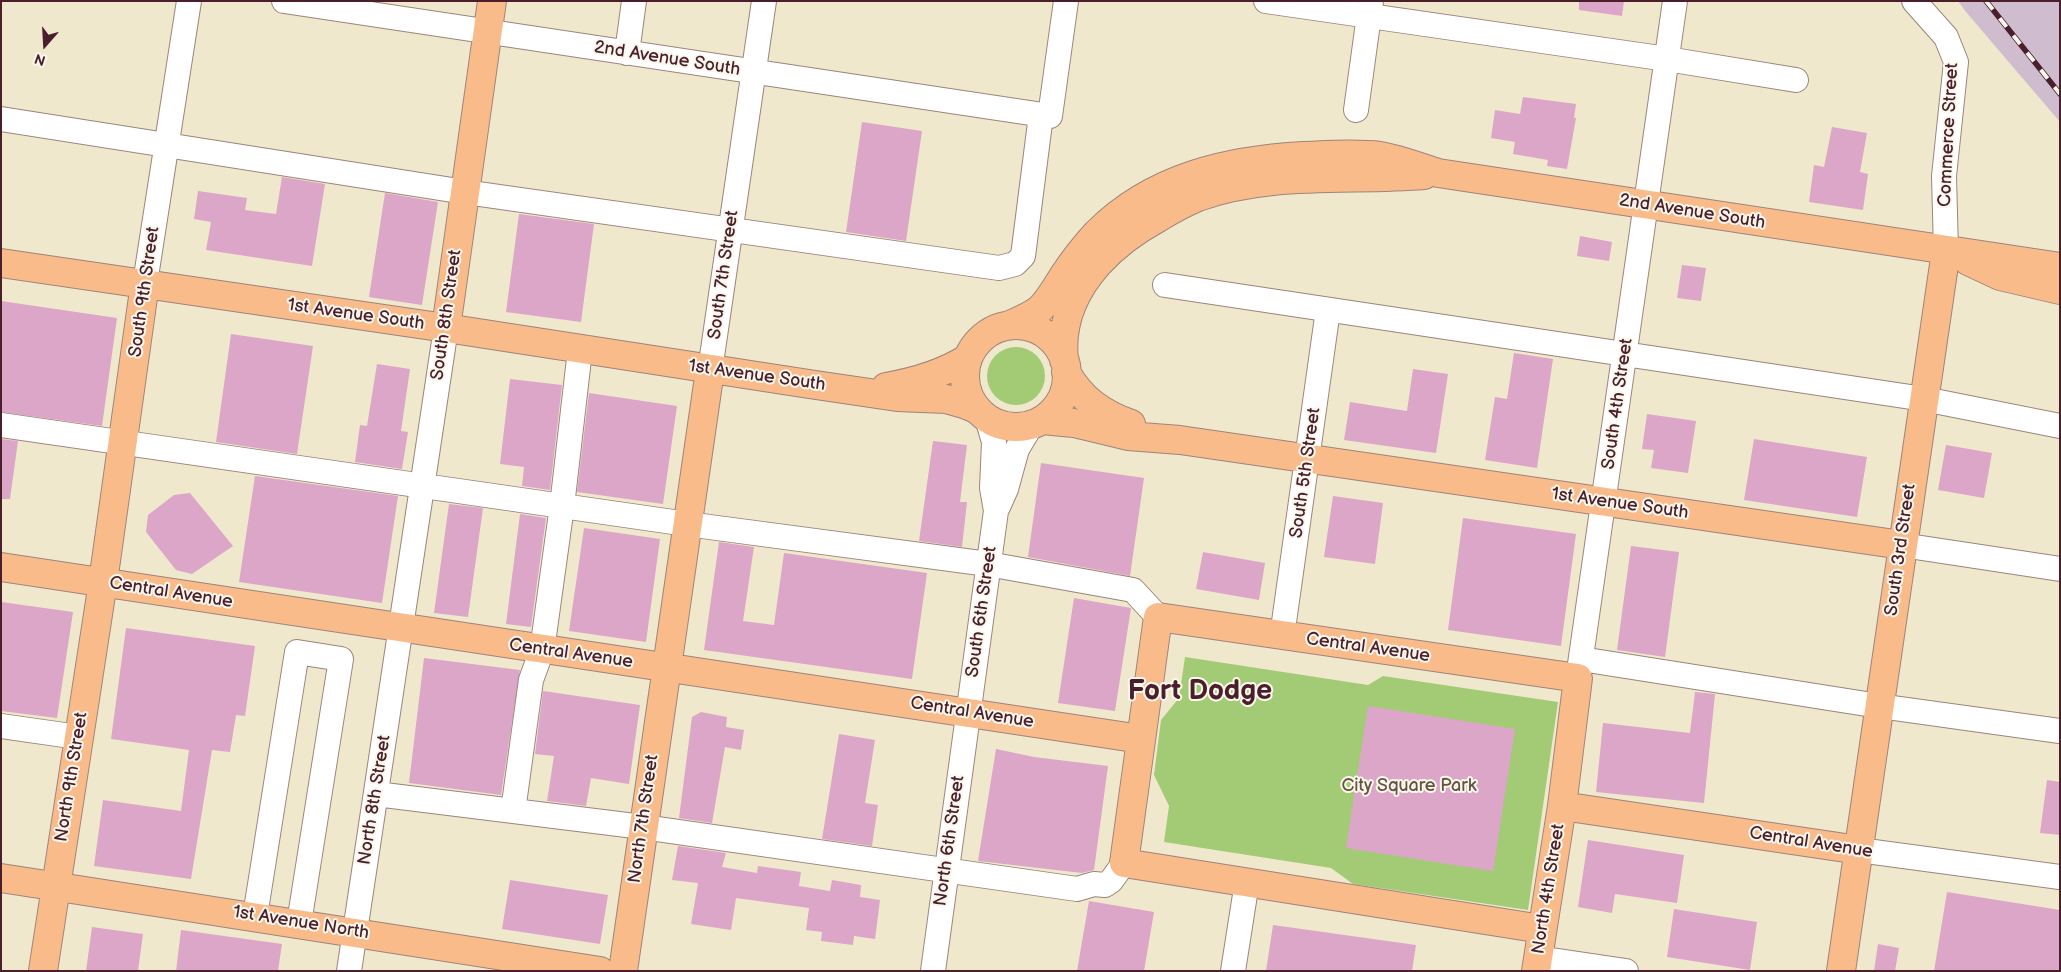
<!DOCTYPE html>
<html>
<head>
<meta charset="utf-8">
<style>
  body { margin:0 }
  #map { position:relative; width:2061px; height:972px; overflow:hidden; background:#f0e8cd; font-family:"Balsamiq Sans",sans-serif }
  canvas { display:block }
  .frame { position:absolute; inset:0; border:2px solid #4a1f2b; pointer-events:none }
  .north { position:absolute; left:20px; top:20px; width:50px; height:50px; -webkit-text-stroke:4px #fbf7ec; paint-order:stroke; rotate:199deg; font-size:14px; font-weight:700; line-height:20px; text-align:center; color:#4a1f2b }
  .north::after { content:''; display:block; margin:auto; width:18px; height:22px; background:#4a1f2b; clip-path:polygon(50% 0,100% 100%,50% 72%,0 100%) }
</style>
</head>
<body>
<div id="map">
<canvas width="2061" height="972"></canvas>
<div class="frame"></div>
<div class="north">N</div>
</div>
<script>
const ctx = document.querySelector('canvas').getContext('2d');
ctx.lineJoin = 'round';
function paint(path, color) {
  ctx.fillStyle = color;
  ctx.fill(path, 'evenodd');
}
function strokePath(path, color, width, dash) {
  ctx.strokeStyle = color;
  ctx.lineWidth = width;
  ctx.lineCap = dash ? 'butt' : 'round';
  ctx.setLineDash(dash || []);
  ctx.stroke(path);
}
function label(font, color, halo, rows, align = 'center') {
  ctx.font = font + ' "Balsamiq Sans",sans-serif';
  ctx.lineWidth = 4;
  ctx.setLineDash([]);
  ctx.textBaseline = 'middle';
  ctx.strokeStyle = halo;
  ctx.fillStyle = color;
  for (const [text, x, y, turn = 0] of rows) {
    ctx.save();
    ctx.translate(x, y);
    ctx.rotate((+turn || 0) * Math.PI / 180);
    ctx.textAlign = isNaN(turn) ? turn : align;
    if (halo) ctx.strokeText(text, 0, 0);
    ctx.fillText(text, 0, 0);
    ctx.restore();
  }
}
const industrial = new Path2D(`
  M1958,1H2060V122L1966,12Z`);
const green = new Path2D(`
  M987 376a29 29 0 1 1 58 0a29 29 0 1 1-58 0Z
  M1185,657L1368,685L1383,676L1558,702L1528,910L1353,884L1331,868L1164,842L1169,806L1154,775L1161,720L1179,698Z`);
const building = new Path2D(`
  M1579,1H1624L1622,16L1579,10Z
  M1523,97L1576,104L1574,118H1576L1567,169L1547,166L1548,160L1513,154L1515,142L1491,138L1495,110L1520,114Z
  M862,122L922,131L906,241L846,232Z
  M1832,127L1867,133L1860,172L1868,174L1863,210L1809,202L1814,165L1824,167Z
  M282,177L325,184L312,266L206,250L211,222L194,219L198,191L247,198L245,210L276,214Z
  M385,193L438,202L422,305L369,297Z
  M519,214L594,224L581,322L506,312Z
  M1580,236L1612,242L1609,261L1577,256Z
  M1682,265L1706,268L1701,301L1677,298Z
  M1,301L117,318L102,426L1,412Z
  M231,334L313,346L297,454L216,442Z
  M1514,353L1553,359L1537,468L1485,460L1495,397L1507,399Z
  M377,364L410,369L401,431L408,432L402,469L355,462L360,425L367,426Z
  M1413,369L1448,374L1436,453L1344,440L1350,402L1407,411Z
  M510,379L562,385L550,490L522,486L524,467L500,464Z
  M589,393L677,406L663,504L577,492Z
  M1647,414L1696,421L1688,473L1651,468L1654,450L1642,449Z
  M1,439L18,441L10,499H1Z
  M1754,439L1867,457L1857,517L1744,500Z
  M933,441L967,445L960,502H967L962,547L919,541Z
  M1946,445L1992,453L1984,498L1938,490Z
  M1041,463L1144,478L1130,576L1028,557Z
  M255,476L398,496L382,603L239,582Z
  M190,493L233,546L192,574L176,570L146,532L148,515L174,495Z
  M1333,496L1383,503L1375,564L1324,557Z
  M449,504L483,508L468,617L434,613Z
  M520,514L546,518L531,627L506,624Z
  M1463,518L1576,534L1561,646L1448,630Z
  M584,528L660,539L646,642L569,631Z
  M719,542L754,547L743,621L774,625L784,553L927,573L912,679L704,650Z
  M1631,546L1679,552L1665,657L1617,650Z
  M1203,552L1265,563L1259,600L1196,589Z
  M1074,598L1131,608L1115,711L1058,703Z
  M1,602L73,612L57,718L1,711Z
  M126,628L255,646L245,716L236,715L230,752L212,750L191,879L94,866L103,800L181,811L189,750L111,739Z
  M424,658L520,670L501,795L409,783Z
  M543,691L640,705L629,784L591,778L586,806L547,801L554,756L535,754Z
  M1695,692L1715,694L1704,803L1596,792L1603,723L1690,733Z
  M1368,706L1515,729L1493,871L1346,848Z
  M701,712L727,717L726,727L744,730L741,750L725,747L712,823L679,818L692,717Z
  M839,734L875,740L865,803L878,805L872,846L822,839Z
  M996,749L1034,757L1108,766L1094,870L1082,873L978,861Z
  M2047,780L2060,782V835L2040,833Z
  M1588,840L1684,855L1677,903L1615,894L1612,913L1578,907Z
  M678,846L726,853L722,867L757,873L758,866L801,872L799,886L830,891L832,880L861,885L860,897L880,900L875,939L854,936L853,945L821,941L822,932L806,930L809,908L736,898L731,930L691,924L698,883L672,880Z
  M510,880L608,895L600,944L502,929Z
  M1947,892L2060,910V971H1934Z
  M1089,901L1154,912L1144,971H1077Z
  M1674,909L1757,922L1750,970L1667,957Z
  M1273,925L1416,945L1412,971H1266Z
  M92,927L143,934L138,971H86Z
  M181,930L282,944L278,971H176Z
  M1878,944L1899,948L1895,971H1874Z`);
const minor = new Path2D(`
  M284,1L1050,116L1066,1
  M1266,1L1667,59L1796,80
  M1914,1L1946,37L1956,62L1944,176L1946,251
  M627,53L634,1
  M1356,110L1371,1
  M1,119L465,192L999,268L1015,264L1023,256L1041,115
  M145,283L189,1
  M1165,285L1924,399L2060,426
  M710,370L764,1
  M1,425L687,524L988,564L1133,590L1158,617
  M998,507L1006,489L1017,449L1032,424
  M1902,545L2060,569
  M1282,636L1328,310
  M1581,659L1879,706L2060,731
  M1578,678L1675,1
  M1,726L78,737
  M376,794L643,827L1077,889L1094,884L1105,885L1111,881L1124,863
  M513,811L531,680L542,650L562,506L580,350
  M1859,850L2060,877
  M255,916L297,652L341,659L299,923
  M1538,958L1626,971
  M349,971L446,328
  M933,971L996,511L992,488L994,442L987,418
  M1233,971L1247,882`);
const major = new Path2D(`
  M1968,261L2000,276L2060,290
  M1,263L446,328L809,384L897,397L946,399L964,404L978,410
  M965 376a51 51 0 1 1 102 0a51 51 0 1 1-102 0Z
  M1007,326C1019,321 1030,317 1040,309C1050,299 1057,286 1064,275C1074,260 1085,246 1097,233C1153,177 1228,160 1304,156C1329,155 1355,153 1380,156C1399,159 1419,167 1438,173L2060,267
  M446,328L492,1
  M1064,360C1060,324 1074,291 1098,264C1115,245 1136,230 1158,218C1171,210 1184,203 1198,197C1270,171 1349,181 1424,175
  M1066,372C1081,399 1102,414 1131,424
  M886,387C915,382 943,374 968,358
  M1042,420L1074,423L1128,436L1180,440L1902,545
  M1,567L1141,739
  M1562,806L1859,850
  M1,878L600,971
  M43,971L103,582L145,283
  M623,971L710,370
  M1536,971L1562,806L1578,678L1158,617L1124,863L1542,929
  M1841,971L1946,251`);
const rail = new Path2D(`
  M1986,1L2060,94`);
const streetNames = [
  ["2nd Avenue South",667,59,9],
  ["Commerce Street",1949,135,-87],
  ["2nd Avenue South",1692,212,9],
  ["South 7th Street",724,275,-82],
  ["South 9th Street",145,292,-82],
  ["1st Avenue South",356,315,8],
  ["South 8th Street",447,315,-82],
  ["1st Avenue South",757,376,8],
  ["South 4th Street",1618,404,-82],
  ["South 5th Street",1306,473,-82],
  ["1st Avenue South",1620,504,8],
  ["South 3rd Street",1901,550,-82],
  ["Central Avenue",171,593,9],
  ["South 6th Street",982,612,-82],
  ["Central Avenue",1368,648,8],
  ["Central Avenue",571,654,8],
  ["Central Avenue",972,713,9],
  ["North 9th Street",72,777,-81],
  ["North 8th Street",375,800,-81],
  ["North 7th Street",644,819,-82],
  ["North 6th Street",950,841,-82],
  ["Central Avenue",1811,843,9],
  ["North 4th Street",1549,889,-81],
  ["1st Avenue North",301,923,9]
];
const parkNames = [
  ["City Square Park",1409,786]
];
const townNames = [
  ["Fort Dodge",1200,692]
];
paint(industrial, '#cfbdcf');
paint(green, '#a3cb76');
paint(building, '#dca6c8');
strokePath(minor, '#9d847c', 26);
strokePath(major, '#9d847c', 30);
strokePath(minor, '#fff', 24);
strokePath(major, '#fabb8b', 28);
strokePath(rail, '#4a1f2b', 5.5);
strokePath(rail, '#fbf7ec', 4, [11]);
label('18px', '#4a1f2b', '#fbf7ec', streetNames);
label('18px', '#655342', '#fbf7ec', parkNames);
label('bold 28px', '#4a1f2b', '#fbf7ec', townNames);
</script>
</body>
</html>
